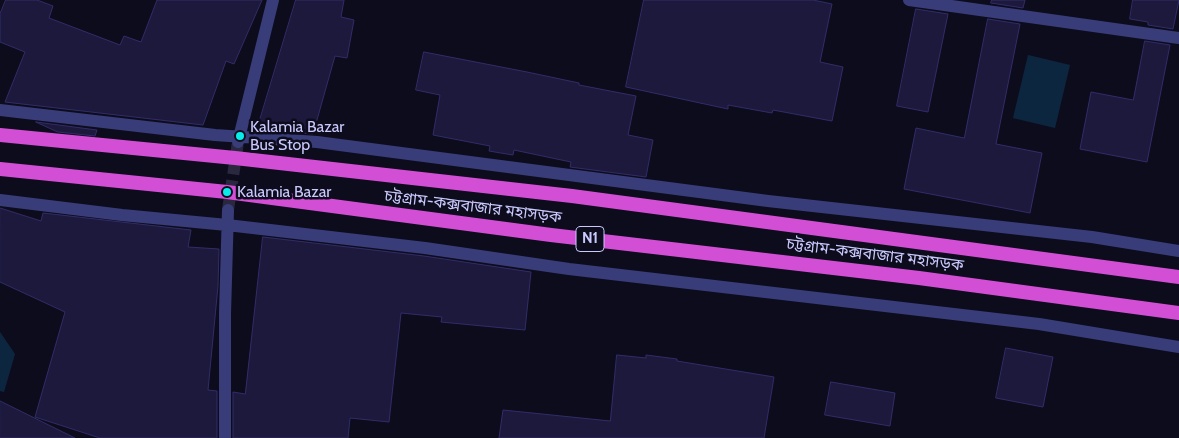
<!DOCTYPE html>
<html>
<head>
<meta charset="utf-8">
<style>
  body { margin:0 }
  canvas { display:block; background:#0d0c1d }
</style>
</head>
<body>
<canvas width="1179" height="438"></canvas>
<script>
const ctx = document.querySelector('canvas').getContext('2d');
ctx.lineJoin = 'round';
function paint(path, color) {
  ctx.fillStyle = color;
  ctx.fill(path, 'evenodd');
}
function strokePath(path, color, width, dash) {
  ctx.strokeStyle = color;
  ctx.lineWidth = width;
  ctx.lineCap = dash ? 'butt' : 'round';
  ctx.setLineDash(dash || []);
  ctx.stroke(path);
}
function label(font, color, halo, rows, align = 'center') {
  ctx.font = font + ' Cabin,"Noto Sans Bengali",sans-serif';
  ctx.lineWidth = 5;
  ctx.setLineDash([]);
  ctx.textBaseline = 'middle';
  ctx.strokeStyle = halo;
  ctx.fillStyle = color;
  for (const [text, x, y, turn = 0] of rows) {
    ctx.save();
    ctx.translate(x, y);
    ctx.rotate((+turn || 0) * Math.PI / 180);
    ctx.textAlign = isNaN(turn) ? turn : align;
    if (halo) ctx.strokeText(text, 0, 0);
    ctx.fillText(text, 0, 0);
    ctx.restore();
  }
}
const water = new Path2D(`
  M1028,55L1070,65L1055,128L1013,118Z
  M0,332L15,354L4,392L0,391Z`);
const building = new Path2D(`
  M6,0H37L53,6L49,18L120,45L124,36L141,42L157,0H262L234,64L226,61L203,125L5,102L25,52L0,42V14Z
  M296,0H344L341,17L354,20L347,58L335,56L313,134L257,130Z
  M644,0H813L832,4L820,62L843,67L832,121L773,110L772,113L728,105V109L626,87Z
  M992,0H1025L1023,8L991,3Z
  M1133,0H1179L1173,29L1148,25V22L1130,19Z
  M916,9L948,14L928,112L897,106Z
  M988,19L1020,24L996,144L1042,153L1030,213L904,189L916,128L964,138Z
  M1145,41L1170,45L1147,162L1080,149L1091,92L1133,100Z
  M424,52L527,72L579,83V85L636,96L628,135L653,140L646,177L570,167L571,162L514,150L513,155L489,151L490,146L433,135L440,95L416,90Z
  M36,122L97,130L95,136L58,132Z
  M0,208L41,221L43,213L191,230L188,247L219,249L218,286L208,390L217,391V438H100L35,417L65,312L0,282Z
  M263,237L424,256L531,272L525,330L441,322L442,317L401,313L389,422L350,418L348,438H233V392L245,394Z
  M1006,348L1053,357L1043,407L996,398Z
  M617,355L646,358V355L677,359V361L774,377L764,438H499L503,410L610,421Z
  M831,382L895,393L890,426L825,415Z
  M0,401L75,438H0Z`);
const minorTunnel = new Path2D(`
  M228,210L238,142`);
const minor = new Path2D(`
  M909,0L1179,38
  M0,110L215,135L317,142L768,201L1092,237L1179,251
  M238,142L273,0
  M0,200L122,215L227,225L425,248L569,269L1039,324L1179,347
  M225,438V313L228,210`);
const trunk = new Path2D(`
  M0,135L235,158L572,196L1179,277
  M0,169L227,192L551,235L919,278L1179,313`);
const markers = [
  [240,136,5,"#08ebe9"],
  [227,192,5,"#08ebe9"]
];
const shields = [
  [590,239,28]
];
const shieldNames = [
  ["N1",590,239]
];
const poiNames = [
  ["Kalamia Bazar",250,127],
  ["Bus Stop",250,145],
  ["Kalamia Bazar",237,192]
];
const streetNames = [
  ["চট্টগ্রাম-কক্সবাজার মহাসড়ক",473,207,7],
  ["চট্টগ্রাম-কক্সবাজার মহাসড়ক",875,255,7]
];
paint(water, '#0d2640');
paint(building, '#1c193d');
strokePath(building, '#312c68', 1);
strokePath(minorTunnel, '#29283f', 12, [12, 6]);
strokePath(minor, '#383d7a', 12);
strokePath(trunk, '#d24ed5', 14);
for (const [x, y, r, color] of markers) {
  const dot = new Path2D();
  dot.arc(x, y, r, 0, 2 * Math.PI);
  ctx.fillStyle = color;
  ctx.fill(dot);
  strokePath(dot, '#0d0c1d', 2);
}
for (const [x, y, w] of shields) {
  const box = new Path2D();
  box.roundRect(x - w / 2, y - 12.5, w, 25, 4);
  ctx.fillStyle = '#0d0c1d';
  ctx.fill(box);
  strokePath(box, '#cac9fd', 1);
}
label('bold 15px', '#cac9fd', null, shieldNames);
label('16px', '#cac9fd', '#0d0c1d', poiNames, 'left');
label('16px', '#cac9fd', '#0d0c1d', streetNames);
</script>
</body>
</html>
